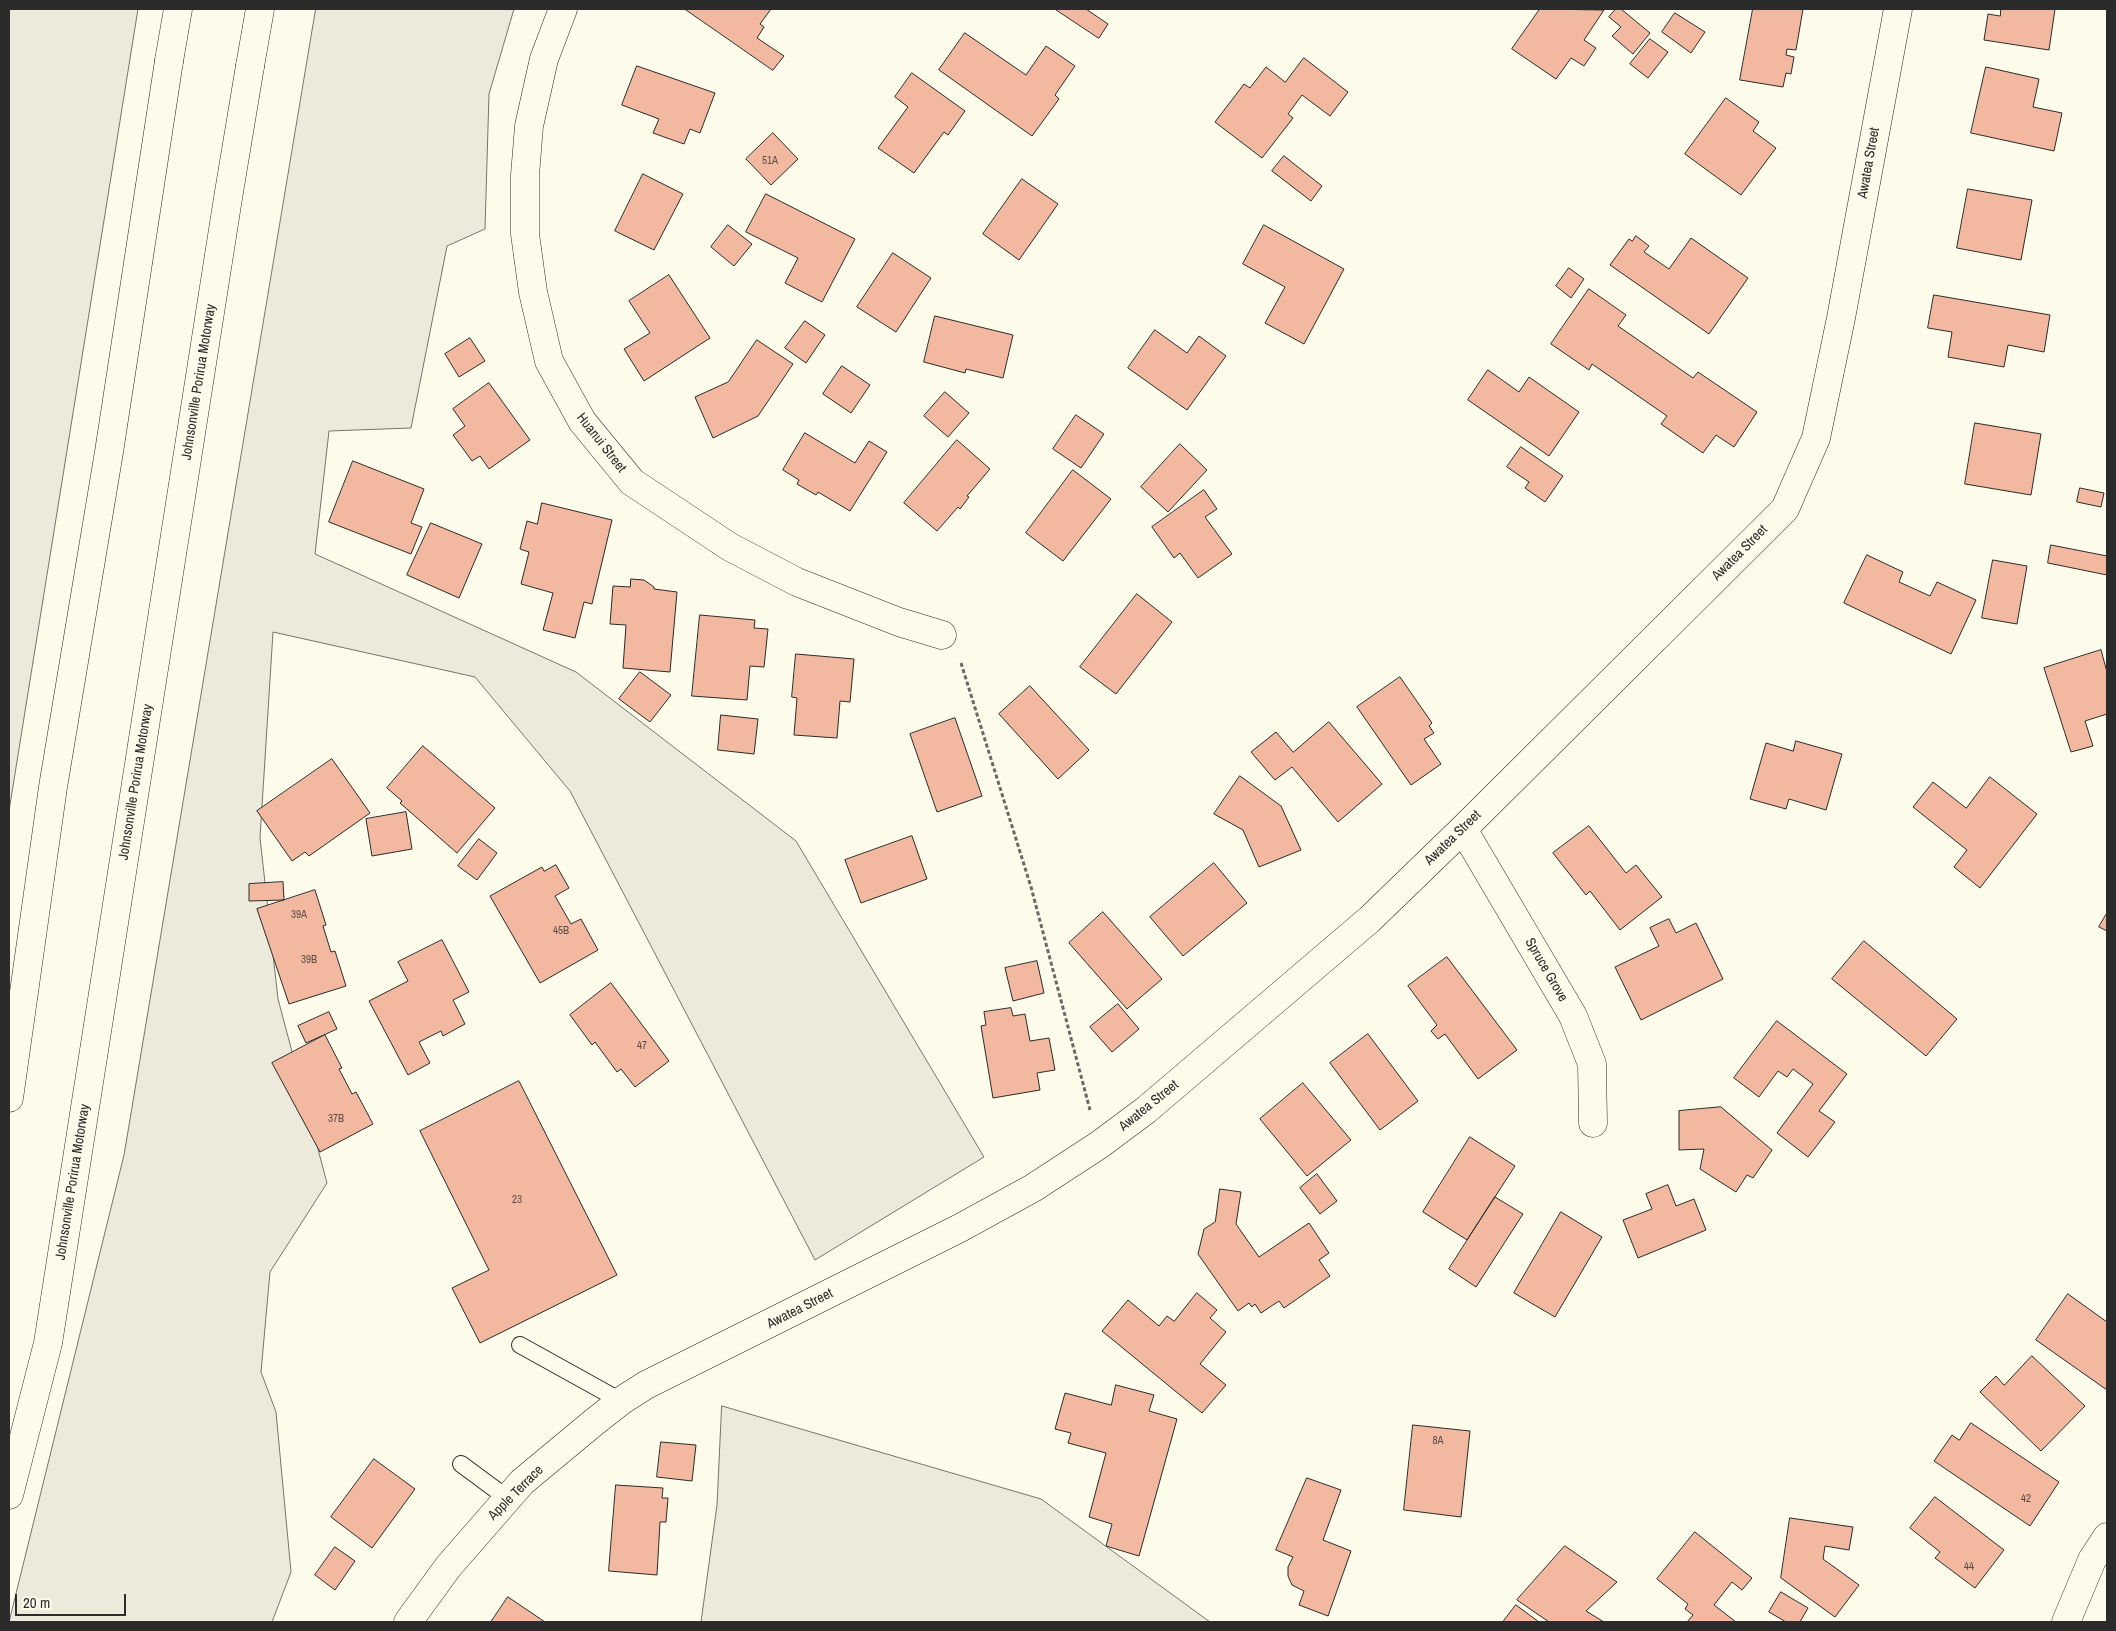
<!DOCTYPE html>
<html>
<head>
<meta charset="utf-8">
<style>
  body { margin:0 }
  #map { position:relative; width:2116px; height:1631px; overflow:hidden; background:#fdfbea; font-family:"Archivo Narrow",sans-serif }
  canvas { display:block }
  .frame { position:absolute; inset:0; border:10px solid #2b2b2b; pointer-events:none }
  .scale { position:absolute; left:15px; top:1594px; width:111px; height:22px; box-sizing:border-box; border:2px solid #2b2b2b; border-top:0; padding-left:6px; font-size:15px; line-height:18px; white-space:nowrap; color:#2b2b2b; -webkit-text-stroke:4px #fdfbea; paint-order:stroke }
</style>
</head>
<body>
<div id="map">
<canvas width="2116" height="1631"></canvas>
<div class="frame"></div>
<div class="scale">20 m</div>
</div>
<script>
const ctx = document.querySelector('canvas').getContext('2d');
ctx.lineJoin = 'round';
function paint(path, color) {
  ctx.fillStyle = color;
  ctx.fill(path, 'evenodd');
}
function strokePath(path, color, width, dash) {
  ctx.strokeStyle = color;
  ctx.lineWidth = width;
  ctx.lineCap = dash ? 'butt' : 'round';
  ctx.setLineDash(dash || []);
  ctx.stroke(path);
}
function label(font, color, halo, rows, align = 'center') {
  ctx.font = font + ' "Archivo Narrow",sans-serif';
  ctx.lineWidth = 4;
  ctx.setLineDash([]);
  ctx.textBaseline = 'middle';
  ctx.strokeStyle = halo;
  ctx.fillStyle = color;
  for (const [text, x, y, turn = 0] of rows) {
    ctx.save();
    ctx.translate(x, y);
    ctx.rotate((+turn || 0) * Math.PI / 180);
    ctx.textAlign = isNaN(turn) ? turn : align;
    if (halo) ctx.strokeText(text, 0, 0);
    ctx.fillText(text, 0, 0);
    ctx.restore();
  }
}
const green = new Path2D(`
  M9,9H138L9,811Z
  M316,9H514L489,94L485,229L447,246L411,428L329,431L315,554L576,672L796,841L984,1157L815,1260L570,791L475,677L273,632L260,838L278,999L327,1183L270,1272L261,1372L276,1412L291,1572L272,1622H9L124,1155Z
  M722,1406L1041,1499L1210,1622H701L717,1505Z`);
const building = new Path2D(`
  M685,9H771L760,24L764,27L757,38L784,56L773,70Z
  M1055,9H1086L1108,24L1099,38Z
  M1540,9L1604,10L1584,40L1596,48L1584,66L1571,58L1556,79L1512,49Z
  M1616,9H1621L1650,33L1633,54L1612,36L1621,27L1609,17Z
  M1753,9H1803L1796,50L1787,49L1786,55L1794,57L1791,74L1786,73L1783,87L1740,80Z
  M2001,9H2055L2049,50L1984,40L1988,14L2000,16Z
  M1675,13L1705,32L1691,53L1662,32Z
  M965,33L1026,75L1046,46L1075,66L1055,95L1059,99L1032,136L939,70Z
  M1650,39L1668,52L1648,78L1630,64Z
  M1304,58L1348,92L1330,116L1302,95L1288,114L1293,118L1262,158L1215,122L1244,84L1250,88L1266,67L1285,82Z
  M637,66L715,93L700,133L690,129L684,144L653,133L659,119L622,105Z
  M1986,67L2039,79L2033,107L2062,113L2054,151L1971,133Z
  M912,73L965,111L948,135L944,132L914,173L878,148L908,107L895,97Z
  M1726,98L1759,122L1753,131L1776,148L1741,195L1685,154Z
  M773,133L798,159L771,185L746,159Z
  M1284,156L1322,186L1311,201L1272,171Z
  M643,174L683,194L654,250L615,231Z
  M1022,179L1058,204L1019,260L983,234Z
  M1968,189L2032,200L2021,260L1957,248Z
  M766,194L855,239L822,302L785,283L798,258L746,232Z
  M728,225L752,244L734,266L711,247Z
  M1264,225L1344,269L1304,344L1265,323L1285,287L1243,264Z
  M1636,236L1649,246L1644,252L1669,269L1691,238L1748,278L1709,334L1610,265L1629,239L1632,241Z
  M893,253L931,278L896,332L857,307Z
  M1569,268L1584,279L1571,298L1556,286Z
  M669,275L710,338L644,381L624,349L650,333L629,301Z
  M1589,289L1626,315L1618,326L1693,378L1698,372L1757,412L1734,447L1716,435L1703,453L1661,424L1667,416L1592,364L1589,370L1551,344Z
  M1934,295L2050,315L2044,352L2008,345L2004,367L1948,357L1952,332L1928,328Z
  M935,316L1013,335L1003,378L966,369L965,373L924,362Z
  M805,321L825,335L806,363L785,348Z
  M1155,330L1187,353L1199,336L1226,356L1187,410L1128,368Z
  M470,338L485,361L459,377L445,354Z
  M757,340L793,364L758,416L713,438L695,397L728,382Z
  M842,366L870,385L851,413L823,394Z
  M1488,370L1519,392L1529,377L1579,412L1549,456L1468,400Z
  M489,383L530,440L489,469L480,456L472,461L453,435L465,426L453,409Z
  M945,392L969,413L948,437L924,416Z
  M1076,415L1104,434L1081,468L1053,449Z
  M1975,423L2041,434L2031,495L1965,484Z
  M805,433L855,463L869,441L887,452L850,511L818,492L816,495L797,484L799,480L783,470Z
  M957,440L990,469L967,496L969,497L960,509L958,507L937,531L904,503Z
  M1180,444L1207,470L1168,512L1141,487Z
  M1521,447L1563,476L1545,502L1525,488L1529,482L1507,467Z
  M353,461L424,489L411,523L422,527L411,554L329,522Z
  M1073,470L1111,499L1063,561L1026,533Z
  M2080,488L2104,493L2101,507L2077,502Z
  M1204,490L1217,509L1205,517L1232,554L1198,578L1180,553L1174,558L1152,527Z
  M542,503L612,520L592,604L584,602L575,638L543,630L553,593L521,584L529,552L520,549L527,521L537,524Z
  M431,523L482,544L459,598L407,575Z
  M2051,545L2107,556V575L2048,563Z
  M1867,555L1903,572L1899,582L1930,596L1937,582L1976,600L1951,654L1844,603Z
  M1993,560L2027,566L2017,624L1982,618Z
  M631,579L644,580L654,587V589L677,592L670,672L623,668L626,625L610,624L613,586L630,587Z
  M1137,594L1172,622L1116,694L1080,667Z
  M700,615L755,620L754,628L768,629L764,667L750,666L747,700L692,696Z
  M2101,650L2107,672V714L2085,721L2093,746L2071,752L2044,668Z
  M796,654L854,659L850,702L840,701L837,738L794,735L797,698L792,697Z
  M640,672L671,695L650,722L619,699Z
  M1400,677L1432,723L1429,726L1434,733L1424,739L1441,764L1411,785L1357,707Z
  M1030,686L1089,750L1058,779L999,714Z
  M721,715L758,719L754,754L718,750Z
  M955,718L982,796L937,812L910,734Z
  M1329,722L1382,784L1338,822L1292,767L1275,780L1251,752L1276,732L1293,752Z
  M1796,741L1842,754L1826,810L1789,799L1786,809L1750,799L1766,743L1793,751Z
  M423,746L495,808L457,853L400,803L402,801L387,788Z
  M332,759L370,813L309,856L305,852L292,861L257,811Z
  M1240,776L1281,806L1301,850L1259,867L1243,830L1214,814Z
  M1990,777L2037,814L1980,888L1954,867L1967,850L1913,807L1933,782L1966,808Z
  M406,812L412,849L372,856L366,819Z
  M1589,826L1626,873L1636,865L1662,897L1620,930L1590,891L1586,895L1553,853Z
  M912,836L927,879L861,903L845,860Z
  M479,839L497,853L477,880L458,866Z
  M1214,863L1247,903L1183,956L1150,917Z
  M556,865L569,888L555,896L571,924L581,919L598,950L540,983L490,896L542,867L544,871Z
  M283,882L284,900L249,901V884Z
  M315,890L326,925L323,926L331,952L335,951L346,986L289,1004L257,909Z
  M1103,912L1162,979L1127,1009L1069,943Z
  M2107,913V931L2099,927Z
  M1669,919L1676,933L1696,923L1723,979L1641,1020L1615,967L1659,946L1650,928Z
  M442,940L469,992L453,1000L465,1024L443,1036L441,1031L419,1042L430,1063L408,1075L369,1001L408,981L398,962Z
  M1864,941L1957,1019L1926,1056L1832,979Z
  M1447,957L1517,1050L1478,1079L1445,1034L1438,1039L1431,1031L1437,1025L1408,986Z
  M1037,961L1044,993L1013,1001L1005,968Z
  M611,983L669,1061L635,1087L621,1069L617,1072L595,1042L592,1045L570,1015Z
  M1118,1004L1139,1029L1112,1052L1090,1027Z
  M1011,1008L1013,1016L1025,1014L1030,1041L1049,1038L1055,1070L1037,1073L1040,1090L993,1098L981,1026L986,1025L984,1012Z
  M329,1012L337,1029L306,1043L298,1026Z
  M1777,1021L1847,1074L1819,1111L1835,1122L1808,1157L1777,1133L1813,1084L1793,1069L1787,1077L1778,1071L1759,1097L1734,1078Z
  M1368,1034L1418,1101L1380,1130L1330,1063Z
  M325,1035L342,1068L339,1069L352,1094L356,1092L373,1124L320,1152L272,1063Z
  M519,1081L617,1275L480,1343L452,1288L489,1270L420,1131Z
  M1303,1083L1351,1140L1307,1176L1260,1119Z
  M1721,1107L1772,1150L1753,1178L1747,1175L1736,1192L1700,1169L1704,1149L1679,1150V1111Z
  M1470,1137L1515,1166L1467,1240L1423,1212Z
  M1317,1174L1337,1201L1320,1214L1300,1188Z
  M1668,1185L1676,1206L1694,1199L1706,1230L1638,1258L1623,1220L1652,1209L1646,1194Z
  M1220,1189L1241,1192L1236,1224L1259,1257L1309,1223L1329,1253L1319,1260L1330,1276L1284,1308L1279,1301L1261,1313L1255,1304L1252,1307L1249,1303L1238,1311L1198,1254L1204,1229L1215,1222Z
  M1495,1197L1523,1214L1476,1287L1449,1269Z
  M1561,1212L1602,1237L1555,1317L1514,1293Z
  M1197,1293L1217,1310L1210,1318L1226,1332L1200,1364L1226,1385L1202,1413L1102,1331L1128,1300L1159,1326L1167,1316L1174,1321Z
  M2068,1294L2107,1322V1390L2036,1340Z
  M2032,1356L2085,1406L2041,1451L1980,1392L1996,1376L2004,1385Z
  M1116,1385L1154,1395L1149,1411L1177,1419L1139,1556L1106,1546L1112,1524L1089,1517L1106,1453L1068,1443L1071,1433L1055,1429L1065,1393L1111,1405Z
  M1971,1423L2059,1482L2030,1526L1934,1461L1952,1435L1959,1440Z
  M1413,1425L1470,1431L1461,1517L1404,1510Z
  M661,1442L696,1445L692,1481L657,1477Z
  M374,1459L415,1489L372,1548L331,1517Z
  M1307,1478L1341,1490L1323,1540L1351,1551L1328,1616L1299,1605L1304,1591L1292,1585L1288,1576V1567L1293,1557L1276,1550Z
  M616,1485L663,1488L662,1498H668L666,1522H660L657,1575L609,1571Z
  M1935,1497L2004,1550L1975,1588L1935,1558L1940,1552L1910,1528Z
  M1790,1518L1853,1527L1849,1550L1825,1546L1823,1559L1859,1585L1835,1617L1781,1578Z
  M1695,1532L1752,1578L1742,1590L1732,1582L1714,1605L1736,1622H1687L1693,1615L1685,1609L1688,1604L1657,1579Z
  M1565,1546L1617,1582L1586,1611L1604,1622H1549L1517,1600Z
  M335,1547L355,1561L335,1590L315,1575Z
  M1781,1592L1808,1608L1800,1622H1786L1769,1612Z
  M508,1597L545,1622H491Z
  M1516,1605L1539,1622H1503Z`);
const path = new Path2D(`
  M961,663L1031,887L1090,1110`);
const service = new Path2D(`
  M520,1345L621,1401
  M461,1464L507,1498`);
const minor = new Path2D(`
  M563,9L544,59L529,126L525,175V234L533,292L549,361L582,421L632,482L730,547L797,582L899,622L942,635
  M1463,829L1573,1016L1592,1064L1593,1123
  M408,1622L448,1567L522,1482L593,1423L621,1401L646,1385L960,1228L1033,1188L1099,1145L1146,1110L1370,919L1463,829L1785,509L1816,438L1841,318L1898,9
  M2066,1622L2092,1560L2107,1537`);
const primary = new Path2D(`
  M169,61L178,9
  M250,66L260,9`);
const motorway = new Path2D(`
  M9,1098L53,787L109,452L169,61
  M9,1495L48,1343L228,198L250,66`);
const numberNames = [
  ["51A",770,161],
  ["39A",299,915],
  ["45B",561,931],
  ["39B",309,960],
  ["47",642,1046],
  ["37B",336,1119],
  ["23",517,1200],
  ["8A",1438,1441],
  ["42",2026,1499],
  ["44",1969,1567]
];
const streetNames = [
  ["Awatea Street",1869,163,-80],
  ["Johnsonville Porirua Motorway",199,382,-81],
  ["Huanui Street",601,443,52],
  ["Awatea Street",1740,553,-45],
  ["Johnsonville Porirua Motorway",136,782,-81],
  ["Awatea Street",1453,838,-44],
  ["Spruce Grove",1546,970,60],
  ["Awatea Street",1149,1106,-39],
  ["Johnsonville Porirua Motorway",73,1182,-81],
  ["Awatea Street",800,1309,-27],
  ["Apple Terrace",516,1493,-45]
];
paint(green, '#ecebdb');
strokePath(green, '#74746e', 1);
paint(building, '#f2b8a0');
strokePath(building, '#2b2b2b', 1);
strokePath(service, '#2b2b2b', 18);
strokePath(minor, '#2b2b2b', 29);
strokePath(primary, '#2b2b2b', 29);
strokePath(motorway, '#2b2b2b', 29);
strokePath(path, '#6a6964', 3, [4, 2.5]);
strokePath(service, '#fdfbea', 16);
strokePath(minor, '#fdfbea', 28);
strokePath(primary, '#fdfbea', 28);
strokePath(motorway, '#fdfbea', 28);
label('11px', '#5d4e48', null, numberNames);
label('14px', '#2b2b2b', '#fdfbea', streetNames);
</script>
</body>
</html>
